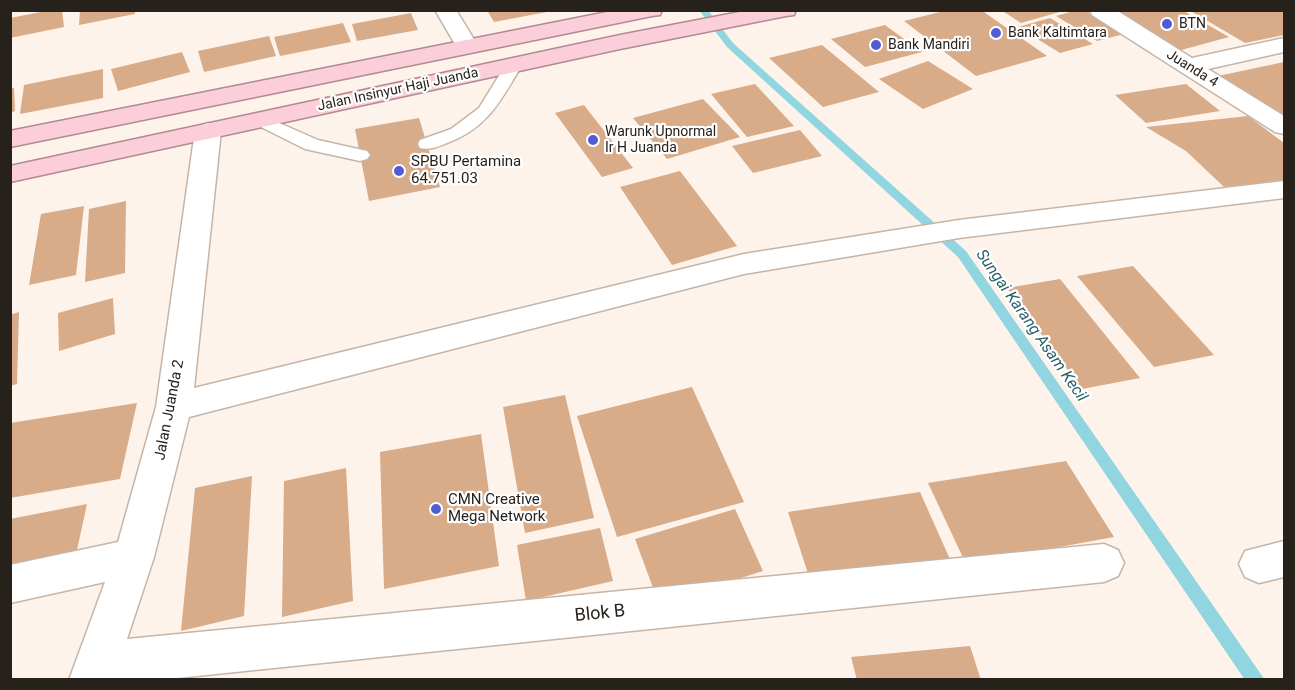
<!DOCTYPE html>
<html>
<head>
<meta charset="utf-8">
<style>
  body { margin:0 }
  #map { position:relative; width:1295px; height:690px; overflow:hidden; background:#fdf3eb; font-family:Roboto,sans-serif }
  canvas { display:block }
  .frame { position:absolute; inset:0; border:12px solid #27211c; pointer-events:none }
</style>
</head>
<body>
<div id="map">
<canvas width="1295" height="690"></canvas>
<div class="frame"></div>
</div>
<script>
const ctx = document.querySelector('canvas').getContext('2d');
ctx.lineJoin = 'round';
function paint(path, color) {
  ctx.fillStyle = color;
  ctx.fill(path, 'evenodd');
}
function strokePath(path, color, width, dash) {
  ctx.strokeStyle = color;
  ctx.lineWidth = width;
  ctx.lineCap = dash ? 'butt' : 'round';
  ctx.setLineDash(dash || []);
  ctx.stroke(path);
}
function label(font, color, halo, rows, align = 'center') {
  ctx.font = font + ' Roboto,sans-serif';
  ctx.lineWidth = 4.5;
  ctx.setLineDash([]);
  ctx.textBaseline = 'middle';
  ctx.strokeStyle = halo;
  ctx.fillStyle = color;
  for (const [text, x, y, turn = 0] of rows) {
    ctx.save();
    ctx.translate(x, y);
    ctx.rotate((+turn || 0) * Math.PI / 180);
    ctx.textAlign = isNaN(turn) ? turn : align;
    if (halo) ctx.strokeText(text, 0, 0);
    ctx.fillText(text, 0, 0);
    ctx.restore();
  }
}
const stream = new Path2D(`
  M699,10H708L733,43L966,251L1265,680H1245L958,257L727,47Z`);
const building = new Path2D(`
  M51,10H62L64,27L10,38V18Z
  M80,10H135V14L79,25Z
  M487,10H547V12L494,22Z
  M948,10H981L1047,56L976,76L904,21Z
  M1001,10H1063V11L1021,23Z
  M1077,10H1085L1124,34L1097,41L1056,16Z
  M1106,10H1182L1229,37L1174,52Z
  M1189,10H1284V35L1245,43Z
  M411,13L418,30L357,41L352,24Z
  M1050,18L1093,44L1060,53L1018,27Z
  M343,23L351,42L280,56L274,37Z
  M885,25L922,52L865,67L831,39Z
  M269,36L276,56L204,72L198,51Z
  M822,45L879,92L823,107L769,58Z
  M182,52L190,72L118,91L111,69Z
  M928,61L973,89L923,109L879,79Z
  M1284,62V118L1218,76Z
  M103,69V98L20,114L24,85Z
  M755,84L794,126L747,137L711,94Z
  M1186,84L1220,111L1146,123L1115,95Z
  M14,88L15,111L10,113V89Z
  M703,99L740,137L667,159L633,118Z
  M584,105L633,168L602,177L555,113Z
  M1248,116L1284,143V180L1224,187L1186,151L1146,127Z
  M419,118L440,187L369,201L355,129Z
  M800,130L822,156L753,173L732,146Z
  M680,171L737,246L672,265L620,187Z
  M126,201L125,273L85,282L89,209Z
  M84,206L76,275L29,285L41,214Z
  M1133,266L1214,355L1154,367L1077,276Z
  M1060,279L1140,378L1082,389L1007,288Z
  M113,298L115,334L59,351L58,313Z
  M19,312L17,384L10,386V315Z
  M692,387L744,502L617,537L577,416Z
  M565,395L594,518L525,533L503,407Z
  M137,403L120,479L10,498V423Z
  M481,434L499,566L384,589L380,452Z
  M1066,461L1114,537L966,564L928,483Z
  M346,468L353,601L282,617L284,481Z
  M252,476L244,616L181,631L195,488Z
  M920,492L953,566L813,589L788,512Z
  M87,504L75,559L10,572V519Z
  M735,509L763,571L659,604L635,539Z
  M600,528L613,581L526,601L517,545Z
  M970,646L981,680H857L851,657Z`);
const service = new Path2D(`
  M514,60L520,61L522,65C501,100 488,128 447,143C438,147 430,150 420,148L418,144L420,140L451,129L479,108L508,61Z
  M261,115L318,140L367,151L370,155L367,159L360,161L305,149L255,124L252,120L255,116Z`);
const minor = new Path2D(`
  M435,10H456L478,46L475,51L467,53L459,51Z
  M1090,10H1116L1192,58L1284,38V52L1208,69L1284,116V134L1275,132L1092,15Z
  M208,123L217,126L221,131L194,388L744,254L959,220L1284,181V198L959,238L744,274L189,417L154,557L127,639L1104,544L1118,550L1124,563L1118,576L1104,582L158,680H69L105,582L10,603V565L118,542L156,407L195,131L199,126Z
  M1284,541V577L1259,583L1245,577L1239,564L1245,551Z`);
const trunk = new Path2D(`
  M617,10H662L660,15L652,16L10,147V131Z
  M750,10H796L794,15L786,16L620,49L10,182V166L620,35Z`);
const markers = [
  [1167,24,6,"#515cd2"],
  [996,33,6,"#515cd2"],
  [876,45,6,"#515cd2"],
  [593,140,6,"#515cd2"],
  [399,171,6,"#515cd2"],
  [436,509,6,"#515cd2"]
];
const farPoinames = [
  ["BTN",1179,24],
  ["Bank Kaltimtara",1008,33],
  ["Bank Mandiri",888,45],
  ["Warunk Upnormal",605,132],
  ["Ir H Juanda",605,148]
];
const farStreetnames = [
  ["Juanda 4",1192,69,32],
  ["Jalan Insinyur Haji Juanda",398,90,-12]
];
const poiNames = [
  ["SPBU Pertamina",411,162],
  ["64.751.03",411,179],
  ["CMN Creative",448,500],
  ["Mega Network",448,517]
];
const streetNames = [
  ["Jalan Juanda 2",170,410,-79]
];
const waterNames = [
  ["Sungai Karang Asam Kecil",1031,326,55]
];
const nearStreetnames = [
  ["Blok B",600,614,-6]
];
paint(stream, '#91d5e1');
paint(building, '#d8ab89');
strokePath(service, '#c5b5a9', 3);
strokePath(minor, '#c5b5a9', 3);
strokePath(trunk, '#b18a92', 3);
paint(service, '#fff');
paint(minor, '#fff');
paint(trunk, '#fcceda');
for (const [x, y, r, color] of markers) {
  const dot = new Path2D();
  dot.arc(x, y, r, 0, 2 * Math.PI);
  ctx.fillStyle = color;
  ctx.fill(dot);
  strokePath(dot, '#fff', 2);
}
label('14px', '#27211c', '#fff', farPoinames, 'left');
label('14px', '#27211c', '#fff', farStreetnames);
label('15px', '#27211c', '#fff', poiNames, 'left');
label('15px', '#27211c', '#fff', streetNames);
label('italic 16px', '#286069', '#fff', waterNames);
label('18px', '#27211c', '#fff', nearStreetnames);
</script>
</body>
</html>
